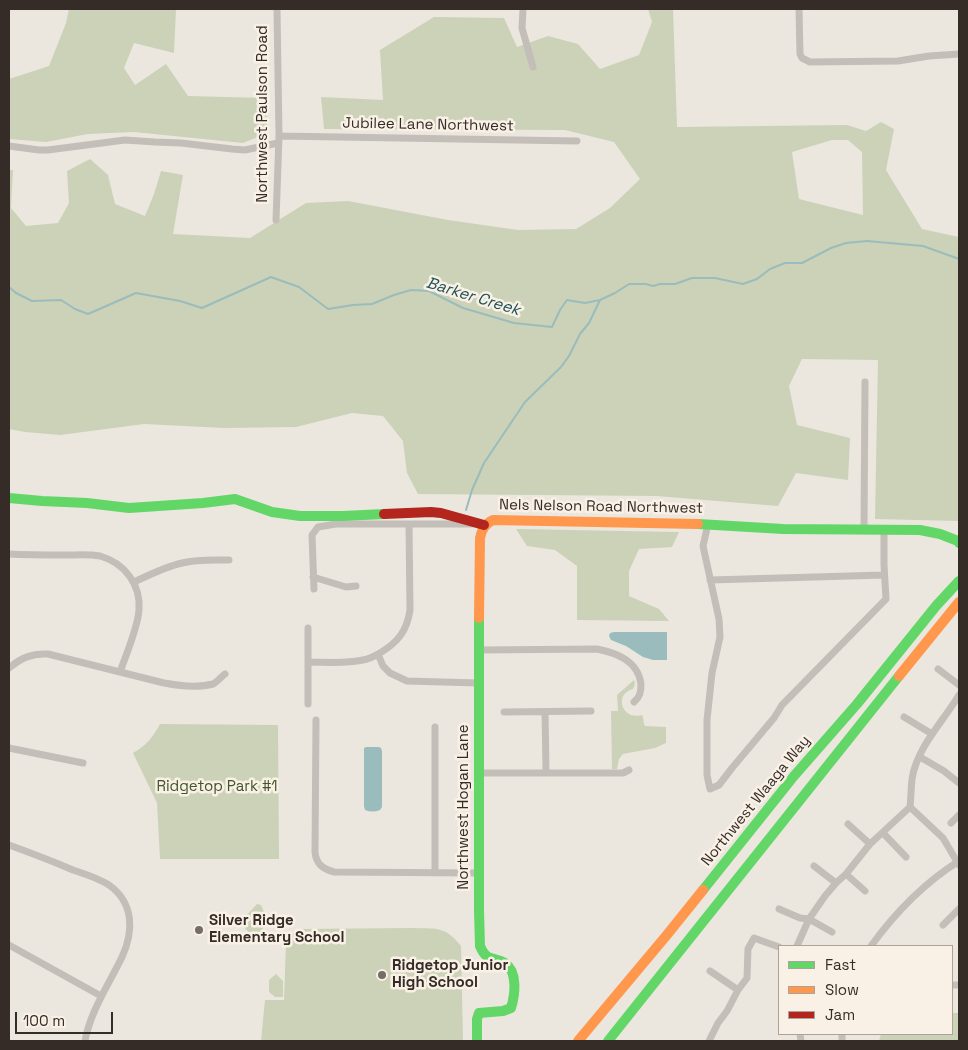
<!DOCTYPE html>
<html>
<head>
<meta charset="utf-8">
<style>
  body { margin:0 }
  #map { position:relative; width:968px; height:1050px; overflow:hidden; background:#ebe7df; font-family:"Space Grotesk",sans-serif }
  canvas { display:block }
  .frame { position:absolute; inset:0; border:10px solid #352c27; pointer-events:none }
  .legend { position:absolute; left:778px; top:945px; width:175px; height:90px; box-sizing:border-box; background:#f9f1e6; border:1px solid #aba29a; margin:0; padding:6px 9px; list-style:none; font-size:15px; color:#352c27 }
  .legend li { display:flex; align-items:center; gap:10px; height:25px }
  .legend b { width:25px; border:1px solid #aba29a }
  .scale { position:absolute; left:15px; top:1012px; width:98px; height:22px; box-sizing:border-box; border:2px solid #352c27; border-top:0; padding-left:6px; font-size:15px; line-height:18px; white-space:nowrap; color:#352c27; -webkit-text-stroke:4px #f9f1e6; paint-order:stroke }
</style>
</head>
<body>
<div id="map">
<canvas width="968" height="1050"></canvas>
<div class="frame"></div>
<ul class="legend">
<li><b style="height:6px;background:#63d668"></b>Fast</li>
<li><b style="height:6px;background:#ff974d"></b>Slow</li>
<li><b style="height:6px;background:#b3261e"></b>Jam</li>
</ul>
<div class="scale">100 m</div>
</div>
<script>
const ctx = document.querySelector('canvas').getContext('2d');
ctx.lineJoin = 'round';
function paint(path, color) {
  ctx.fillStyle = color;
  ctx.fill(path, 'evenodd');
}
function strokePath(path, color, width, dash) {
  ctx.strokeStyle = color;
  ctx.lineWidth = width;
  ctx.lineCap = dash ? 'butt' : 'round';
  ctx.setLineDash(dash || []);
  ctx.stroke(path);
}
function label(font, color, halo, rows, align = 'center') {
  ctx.font = font + ' "Space Grotesk",sans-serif';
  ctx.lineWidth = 5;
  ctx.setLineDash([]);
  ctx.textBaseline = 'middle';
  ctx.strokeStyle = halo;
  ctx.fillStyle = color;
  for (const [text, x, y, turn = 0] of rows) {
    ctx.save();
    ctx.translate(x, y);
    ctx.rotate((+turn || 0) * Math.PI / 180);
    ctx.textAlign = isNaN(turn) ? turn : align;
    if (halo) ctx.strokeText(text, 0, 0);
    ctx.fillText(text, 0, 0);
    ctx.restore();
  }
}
const green = new Path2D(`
  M69,9H176L174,53L134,43L124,68L135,85L166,64L188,96L265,98L268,133L243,143L134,132L88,134L46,142L9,139V79L49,66L66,23Z
  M648,9H673L677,127L847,125L866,131L881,122L894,129L886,170L922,229L959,237V521L875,519L878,360L802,359L789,386L797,425L850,438L848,480L796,473L778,506L656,496L418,494L407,473L403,441L383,416L352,413L296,427L224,428L144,424L60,435L25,432L9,429V170H13L11,208L26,226L58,223L69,203L67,171L90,159L108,175L115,204L145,216L154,194L161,171L183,175L173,234L250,238L306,203L348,201L448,220L518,230L576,229L610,208L640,179L614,142L565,130L324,129L321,97L383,100L380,50L434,17L504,18L517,47L548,36L578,44L600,69L639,55L652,22ZM832,140H848L862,152L863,215L799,199L792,152Z
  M516,529L679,532L672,547L639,549L629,571V596L659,609L669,621L577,620V566L555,550L527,546Z
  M634,680L635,684L633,689C613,694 622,721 642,715C644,718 643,723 645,726L666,727V743L655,748L623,754L619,759L617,769H612L611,711H618L617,695Z
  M160,724L278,725L279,859H160L157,803L133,753C146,746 153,737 160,724Z
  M257,904L261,905L264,912L262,937L257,942L244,927L246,916Z
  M414,928C438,929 445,926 461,946L463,1041H261L265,1000H284L286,943L290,935L300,929Z
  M276,974L283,981V997H275L269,992V980Z
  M952,1013H959V1041H879L881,1034H952Z`);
const water = new Path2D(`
  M614,632H667V660H653L643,657L626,646L611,640L609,636L610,633Z
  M366,747H379L381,748L382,751V807L380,810C375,812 370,812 365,810L364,806V748Z`);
const stream = new Path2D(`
  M9,287L16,293L32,301L61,300L75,309L88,314L136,293L180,301L202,308L271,277L299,287L328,309L353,305L372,304L394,295L411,290L429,291L463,308L514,323L552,327L560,310L567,300L585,303L600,300L615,293L629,284H646L653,286L660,284H675L692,278H715L743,284L757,279L770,269L785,263H802L831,248L846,243L867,241L923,246L959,259
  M466,510L472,490L484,463L525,402L561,367L569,356L580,334L589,323L600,300`);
const street = new Path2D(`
  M523,9L522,28L533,67
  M799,9L800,54L802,58L810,62L898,61L929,56L959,54
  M279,136L577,141
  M9,146L39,150H48L125,140L155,142L181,143L232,149L245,150L278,143
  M276,220L279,136L277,9
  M708,524L703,546L719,619L720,637L712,673L707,720V775L710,789L719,785L732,768L774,718L782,705L886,599L884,565V530
  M864,529L865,382
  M9,554C28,555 47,555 66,555C77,555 89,554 100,556C125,563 141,585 139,610C138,627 126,655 120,672
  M313,577L346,587L356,586
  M710,580L884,575
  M134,582C149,575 165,567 182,563C197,559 214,560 229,560
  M314,589L312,535L318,527L336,524H472
  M479,650L597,649C617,653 638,661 641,684C641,692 640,697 634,702
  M378,654L383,666L390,673L407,681L479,683
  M309,662C326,662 345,664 363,660C369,659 375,656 380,653C398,642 407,631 410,610L409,524
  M9,668C21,658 32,653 48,654L164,683C180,686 198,688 213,684C217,682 221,677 225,674
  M938,669L959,685
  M308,704V628
  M504,712L591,711
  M545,712L546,772
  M904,717L932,734
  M316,720L315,852C316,864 323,869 334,872L479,873
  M9,748L83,763
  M920,757L944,771L959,783
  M478,773H623L629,770
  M910,807C911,798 911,788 912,779C917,747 943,722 959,695
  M910,807L943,838L959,865
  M951,823L959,815
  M848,824L870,844
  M883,833L906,857
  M9,845C31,853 52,861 73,870C85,874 98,878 109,885C134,903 134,931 122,957C109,984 90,1012 85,1041
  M814,866L836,883
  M435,873V727
  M846,874L865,891
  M779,909L800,918L809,919L832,932
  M943,925L959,909
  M9,945L101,996
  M797,946L809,919L825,896L836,883L846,874L870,844L910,807
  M871,946C895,913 924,883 959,861
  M710,971L738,990
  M952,985H959
  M800,1034L801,1041
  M842,1034V1041
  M709,1041L718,1023L727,1011L738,990L747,978L748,949L754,938L779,947`);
const fast = new Path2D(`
  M9,498L42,501L87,503L129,508L203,503L235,499L272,512L300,516H343L384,514
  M698,524L783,529L920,530L940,534L958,541
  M958,541L959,543
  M703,890L794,776L857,704L936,606L959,581
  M477,1041V1019L479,1013L503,1011L511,1008C515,995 518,972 505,963C494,956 487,963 480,946L479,911V618
  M608,1041L899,676`);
const slow = new Path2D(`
  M479,618L480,538C482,529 485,524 493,520L698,524
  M899,676L959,602
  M578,1041L666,936L703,890`);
const jam = new Path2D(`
  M384,514L431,512L441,513L484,525`);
const markers = [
  [199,930,5,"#756d67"],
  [382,975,5,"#756d67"]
];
const streetNames = [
  ["Northwest Paulson Road",263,114,-90],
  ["Jubilee Lane Northwest",428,125,1],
  ["Nels Nelson Road Northwest",601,507,1],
  ["Northwest Waaga Way",756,801,-51],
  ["Northwest Hogan Lane",464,807,-90]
];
const parkNames = [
  ["Ridgetop Park #1",217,787]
];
const poiNames = [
  ["Silver Ridge",209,921],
  ["Elementary School",209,938],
  ["Ridgetop Junior",392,966],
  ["High School",392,983]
];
const waterNames = [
  ["Barker Creek",473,297,17]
];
paint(green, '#cbd2b8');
paint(water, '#9abcbd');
strokePath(stream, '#9abcbd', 2);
strokePath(street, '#c4beb8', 7);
strokePath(fast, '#63d668', 10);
strokePath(slow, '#ff974d', 10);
strokePath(jam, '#b3261e', 10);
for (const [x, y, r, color] of markers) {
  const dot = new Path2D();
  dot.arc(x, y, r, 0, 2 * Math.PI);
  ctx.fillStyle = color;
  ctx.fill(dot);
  strokePath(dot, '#f9f1e6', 2);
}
label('15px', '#352c27', '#f9f1e6', streetNames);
label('15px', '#42542a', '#f9f1e6', parkNames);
label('bold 15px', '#352c27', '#f9f1e6', poiNames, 'left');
label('italic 16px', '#1c4f57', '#f9f1e6', waterNames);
</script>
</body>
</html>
